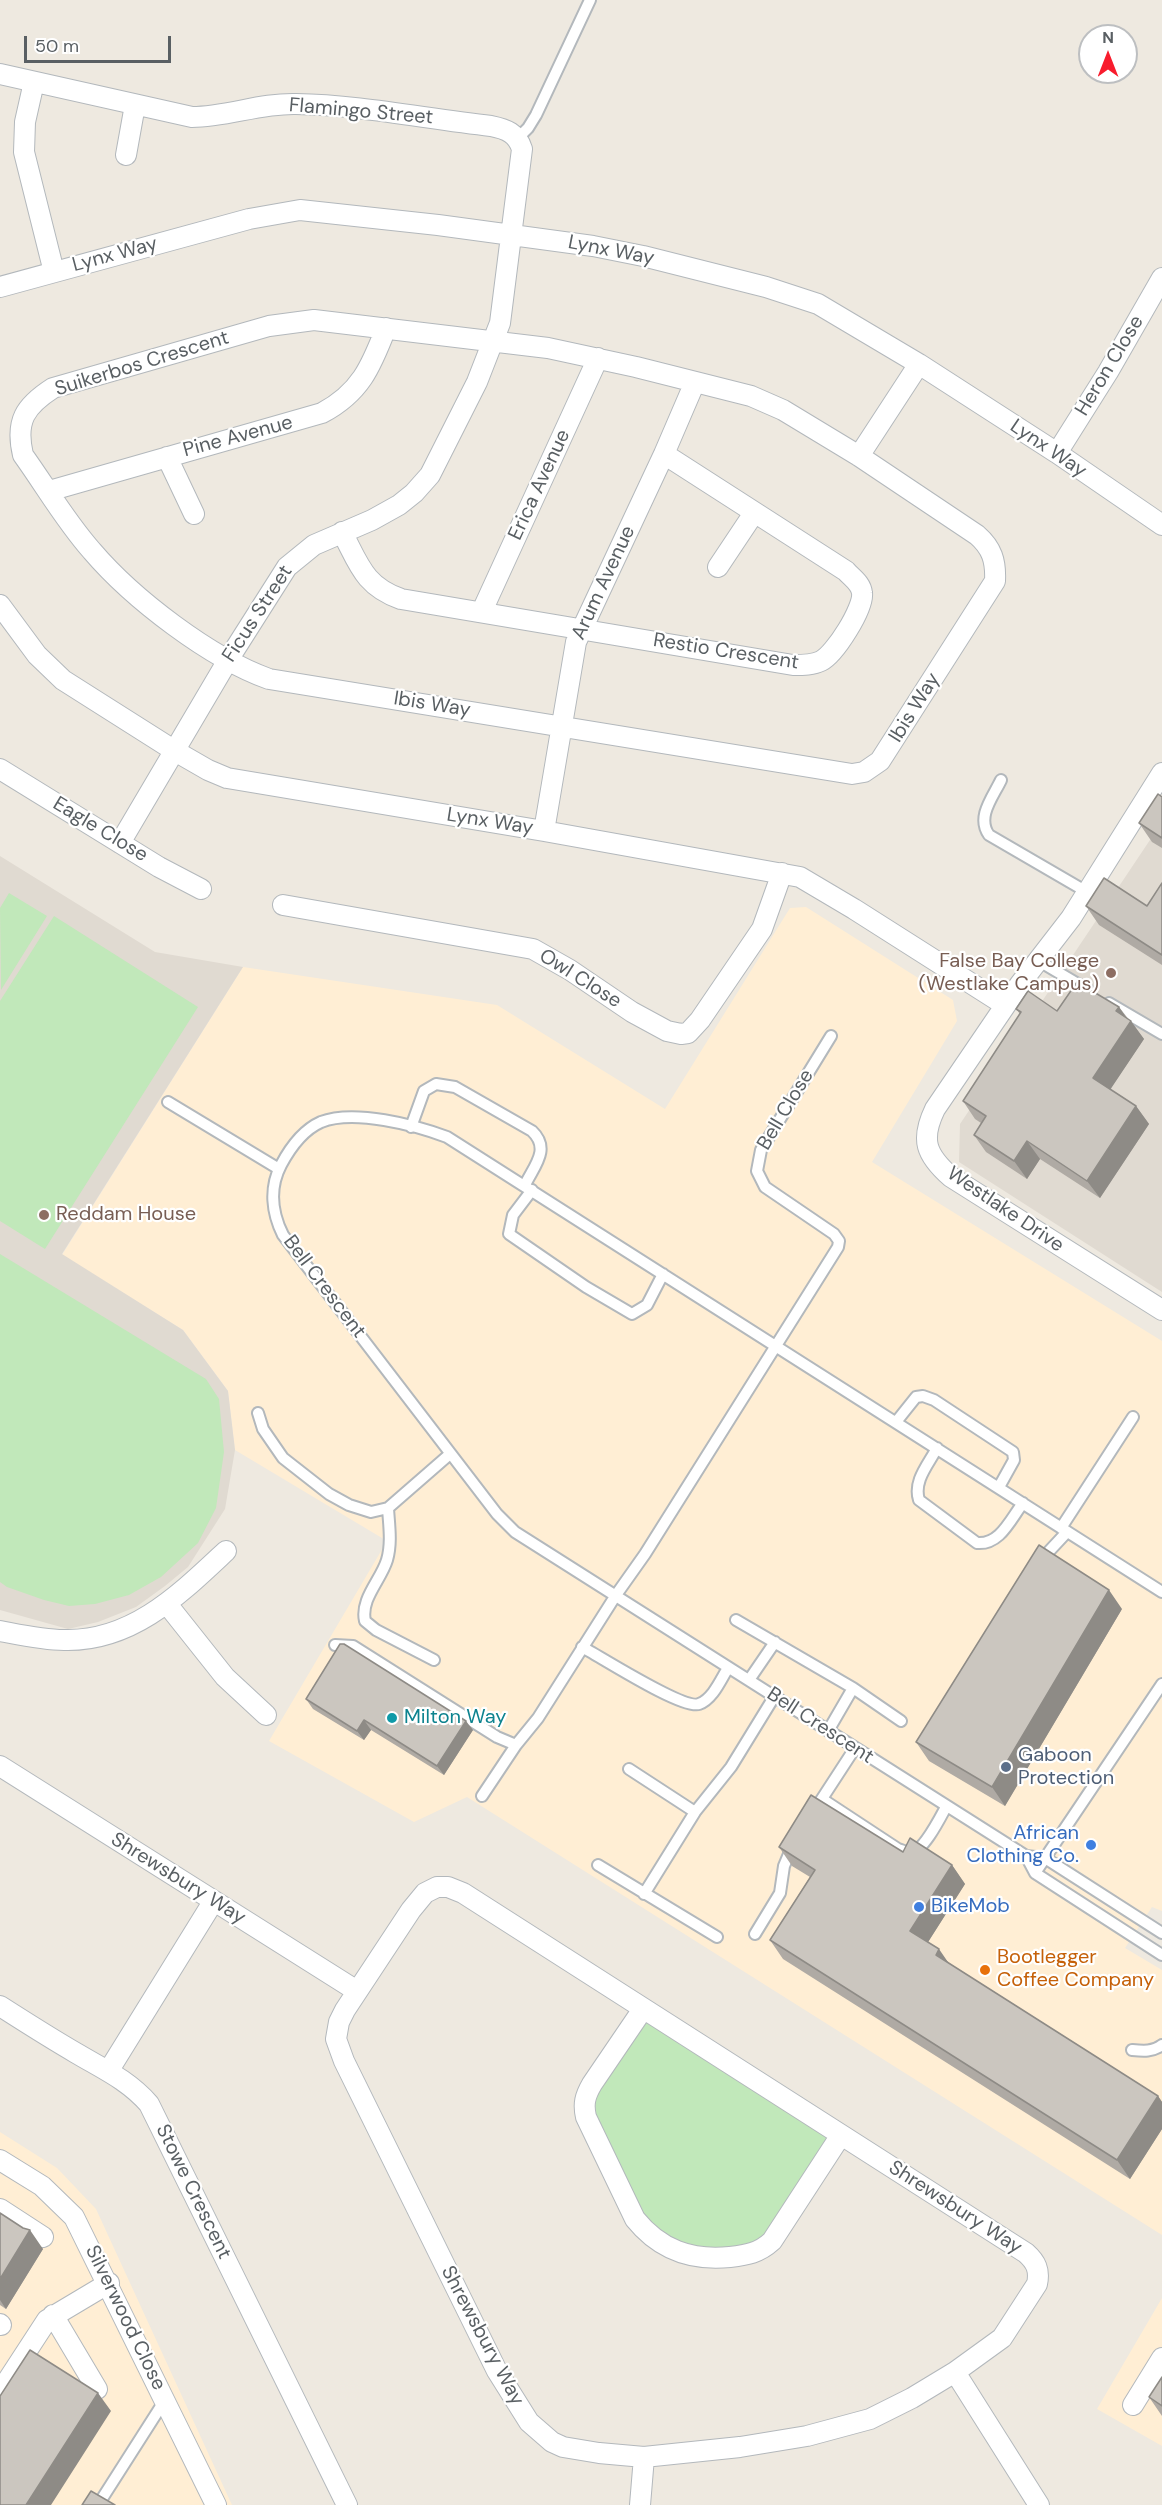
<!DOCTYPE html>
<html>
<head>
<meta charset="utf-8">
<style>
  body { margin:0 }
  #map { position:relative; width:1162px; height:2505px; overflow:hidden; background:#eee9e0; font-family:"DM Sans",sans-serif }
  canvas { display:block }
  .north { position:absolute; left:1078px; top:24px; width:60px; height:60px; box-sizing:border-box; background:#fff; border:2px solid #bdbfc1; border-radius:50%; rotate:0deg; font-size:16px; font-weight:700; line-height:24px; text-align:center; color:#595f63 }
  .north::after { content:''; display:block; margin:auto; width:21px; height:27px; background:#f81c2d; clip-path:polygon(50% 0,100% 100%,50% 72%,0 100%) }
  .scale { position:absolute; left:24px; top:36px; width:147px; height:27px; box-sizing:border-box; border:3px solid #595f63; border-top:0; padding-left:8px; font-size:18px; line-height:21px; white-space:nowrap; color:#595f63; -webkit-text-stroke:4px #fff; paint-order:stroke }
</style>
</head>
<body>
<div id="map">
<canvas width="1162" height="2505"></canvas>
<div class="north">N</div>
<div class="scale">50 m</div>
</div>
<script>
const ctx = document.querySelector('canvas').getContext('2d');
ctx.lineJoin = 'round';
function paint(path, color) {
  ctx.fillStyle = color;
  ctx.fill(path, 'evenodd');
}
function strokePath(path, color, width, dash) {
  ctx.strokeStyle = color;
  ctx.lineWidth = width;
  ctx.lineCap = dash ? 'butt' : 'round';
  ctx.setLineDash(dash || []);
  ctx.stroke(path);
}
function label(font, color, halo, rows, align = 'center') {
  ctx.font = font + ' "DM Sans",sans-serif';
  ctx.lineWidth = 4.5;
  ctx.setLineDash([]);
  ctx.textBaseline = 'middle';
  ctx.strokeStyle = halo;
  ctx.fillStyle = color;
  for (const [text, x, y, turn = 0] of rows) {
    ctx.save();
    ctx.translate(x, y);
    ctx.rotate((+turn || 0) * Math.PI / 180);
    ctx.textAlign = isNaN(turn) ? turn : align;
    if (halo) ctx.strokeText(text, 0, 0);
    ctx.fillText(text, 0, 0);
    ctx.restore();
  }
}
const commercial = new Path2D(`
  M806,907L953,1000L957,1021L872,1162L1162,1341V1911L1152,1907L1125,1948L1162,1970V2235L467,1797L414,1822L269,1741L387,1541L235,1450L228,1391L183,1330L62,1255L243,967L497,1005L665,1109L790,908Z
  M0,2132L57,2168L96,2209L232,2505H0Z
  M1162,2298V2446L1097,2409Z`);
const education = new Path2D(`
  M1162,822V1292L959,1162L960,1124Z
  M0,856L155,952L243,967L62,1254L183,1330L228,1391L235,1450L225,1509L188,1567L165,1586L136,1607L98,1622L68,1629L0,1610Z`);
const green = new Path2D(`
  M9,893L47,916L1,990L0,908Z
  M54,916L198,1007L45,1249L0,1221V1001Z
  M0,1254L206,1379L219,1399L224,1452L216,1508L198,1543L161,1577L129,1595L95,1604L69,1606L44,1600L7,1587L0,1582Z
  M643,2009L841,2135L784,2224L745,2255L657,2239L584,2109Z`);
const lane = new Path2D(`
  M518,138L528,128L536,115L590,0
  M1001,780C993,797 976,817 989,835L1087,892
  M1039,961L1088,990
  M1109,1003L1162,1034
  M168,1102L279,1169
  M411,1127L424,1091L436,1084L455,1087L532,1131C551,1149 534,1166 525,1185
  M532,1190L513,1215L509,1234L586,1287L632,1314L647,1305L663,1274
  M258,1413L263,1429L283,1458L329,1494L349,1505L371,1512L388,1508L450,1454
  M896,1422L916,1397L923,1396L934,1400L1013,1452L1014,1460L999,1487
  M937,1448C928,1465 913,1481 919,1500L977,1543C1000,1545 1010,1520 1023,1503
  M388,1508C389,1525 392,1543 387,1560C381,1580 360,1599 365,1621L376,1630L434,1660
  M1061,1528L1133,1417
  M1039,1562L1067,1532
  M1162,1592L447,1137C415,1125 354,1109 321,1122C303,1130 290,1148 281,1165C269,1188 272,1213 283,1235L497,1514L515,1532L1026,1856L1045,1858L1162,1933
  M736,1620L853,1688L901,1721
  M335,1645L353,1646L497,1737L516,1745
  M582,1647C601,1657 683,1710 699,1704C713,1699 721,1679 728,1668
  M749,1680L775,1642
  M828,1731L853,1688
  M629,1769L695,1812
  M482,1796L516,1745L538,1718L616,1595L645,1554L838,1247L839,1241L834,1234L765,1187L757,1171L761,1150L831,1036
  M822,1799L898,1849C902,1850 907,1853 912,1852C924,1850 940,1818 946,1807
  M814,1811L855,1748
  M1026,1856L1035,1873L1162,1955
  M598,1865L717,1937
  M1035,1873L1162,1684
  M644,1894L695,1812L731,1767L774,1697
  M755,1934L780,1893L784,1866L792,1847
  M1132,2050C1143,2051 1153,2052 1162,2045
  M98,2505L165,2400`);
const street = new Path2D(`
  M0,74L192,117C227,117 260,103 296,104C361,105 426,119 491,126C506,129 517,133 522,149L500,323L477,382L430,475L414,493L399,505L372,520L314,545L287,567L228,660L120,843
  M34,82L25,122L24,152L54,272
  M126,155L135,105
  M0,287L249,219L300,210L438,225L593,246L643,256L766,287L818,304L919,364L1057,453L1162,525
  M314,320L548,348L636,367L751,396L783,410L859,456L977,535C992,548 996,561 995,581L880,761L864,772L852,774L269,679C210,658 133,599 92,551C66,522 46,487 23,455C15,421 25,406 53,388L269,326Z
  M1057,453L1108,372L1162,278
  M859,456L919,364
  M167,457L194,514
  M49,491L322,413C360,393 371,367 386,328
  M342,532C359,564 364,586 401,599L793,665C803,665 813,665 821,661C835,654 864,608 862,593C861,583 852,578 846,571L664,454
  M718,567L754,513
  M0,605L37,655L63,680L175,751L208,770L227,778L544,831L800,877L854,909L1005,1005
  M482,611L598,358
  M0,769L159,867L201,889
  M1162,773L1071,918L1020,984L935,1109C920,1140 926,1155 951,1177L1162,1310
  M544,831L576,642L664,454L695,382
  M283,905L533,949L570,970L632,1012L667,1031L681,1034L688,1033L700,1020L762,929L782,873
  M167,1604L225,1677L266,1715
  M0,1631C21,1635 43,1640 64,1640C132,1642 180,1594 226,1551
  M0,1766L357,1991
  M437,1887H448L463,1893L1026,2253C1036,2262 1040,2270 1037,2284L1002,2338L955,2372L912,2398L870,2419L807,2436L740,2447L644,2457L599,2453L563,2447L552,2442L529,2422L497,2371L344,2061L336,2039L339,2022L345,2010L411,1910L425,1893Z
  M0,2006C25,2022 50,2038 76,2053C103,2069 128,2080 149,2104L347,2505
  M643,2009L592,2084C585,2096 583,2104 586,2117L635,2219C660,2250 691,2261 730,2257C747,2255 759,2253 772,2241L841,2135
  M109,2070L213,1902
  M0,2160L42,2186L74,2217L216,2505
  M0,2209L43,2237
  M53,2315L97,2389
  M0,2324L1,2325
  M955,2372L1039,2505
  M0,2392L47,2320L109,2283
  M1133,2405L1162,2358
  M640,2505L644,2457`);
const wall = new Path2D(`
  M1162,797V848L1152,842L1139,823Z
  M1162,883V965L1099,925L1086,906H1147Z
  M1119,1007L1144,1039L1110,1089L1136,1106L1149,1124L1100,1198L1040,1159L1027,1179L986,1152L974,1135L981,1123L975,1119L963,1101L1020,1014L1016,1009L1057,1011Z
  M1122,1609L1005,1806L929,1761L916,1742Z
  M306,1699L473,1730L444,1775L371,1730L364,1740L313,1709Z
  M779,1847L903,1852L952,1865L965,1884L928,1942L949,1963L1158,2096L1162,2102V2129L1130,2179L783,1959L770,1940L810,1877L792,1866Z
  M0,2213L43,2249L6,2309L0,2305Z
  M1162,2377V2416L1149,2397Z`);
const shadedWall = new Path2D(`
  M1119,1007L1130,1023L1131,1021L1144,1039L1106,1096L1093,1078L1116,1011Z
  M1136,1106L1149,1124L1100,1198L1087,1181Z
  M1027,1141L1040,1159L1027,1179L1014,1161Z
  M1109,1590L1122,1609L1005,1806L992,1787Z
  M364,1720L371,1730L364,1740L357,1731Z
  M466,1721L473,1730L444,1775L437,1766Z
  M952,1865L965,1884L923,1950L910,1931Z
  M939,1949L952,1968L936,1955Z
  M1158,2096L1162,2102V2129L1130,2179L1117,2160Z
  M30,2230L43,2249L6,2309L0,2300V2279Z
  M98,2393L111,2411L51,2505H26Z`);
const building = new Path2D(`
  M1158,794L1162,797V838L1139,823Z
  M1104,878L1147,906L1162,883V955L1086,906Z
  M1077,982L1119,1007L1116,1011L1131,1021L1093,1078L1136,1106L1087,1181L1027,1141L1014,1161L974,1135L986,1116L963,1101L1021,1012L1016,1009L1028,991L1057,1011Z
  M1039,1545L1109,1590L992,1787L916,1742Z
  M340,1644H344L466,1721L437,1766L364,1720L357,1731L306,1699Z
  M811,1795L903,1852L910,1838L952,1865L910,1931L939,1949L936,1955L1158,2096L1117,2160L770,1940L815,1870L779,1847Z
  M0,2213L23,2228L30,2230L0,2279Z
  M30,2350L98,2393L26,2505H0V2396Z
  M1162,2377V2406L1149,2397Z
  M91,2491L115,2505H82Z`);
const markers = [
  [1111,973,6,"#8d6e63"],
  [44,1215,6,"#8d6e63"],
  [392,1718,6,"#0f9aa8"],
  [1006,1767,6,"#5c6f8a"],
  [1091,1845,6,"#3f7fe0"],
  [919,1907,6,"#3f7fe0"],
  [985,1970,6,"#e8710a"]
];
const streetNames = [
  ["Flamingo Street",361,112,5],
  ["Lynx Way",611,251,11],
  ["Lynx Way",115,255,-15],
  ["Suikerbos Crescent",142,364,-17],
  ["Heron Close",1110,366,-59],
  ["Pine Avenue",238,437,-15],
  ["Lynx Way",1048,449,34],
  ["Erica Avenue",540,485,-65],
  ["Arum Avenue",604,583,-65],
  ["Ficus Street",258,614,-57],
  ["Restio Crescent",726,652,9],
  ["Ibis Way",432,705,9],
  ["Ibis Way",915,708,-58],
  ["Lynx Way",490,822,9],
  ["Eagle Close",100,830,31],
  ["Owl Close",580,979,32],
  ["Bell Close",786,1110,-59],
  ["Westlake Drive",1005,1210,34],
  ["Bell Crescent",324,1287,53],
  ["Bell Crescent",820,1726,33],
  ["Shrewsbury Way",178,1879,32],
  ["Stowe Crescent",193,2192,64],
  ["Shrewsbury Way",955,2208,33],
  ["Silverwood Close",125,2318,64],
  ["Shrewsbury Way",482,2336,62]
];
const educationNames = [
  ["False Bay College",1099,962],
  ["(Westlake Campus)",1099,985],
  ["Reddam House",56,1215,"left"]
];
const cultureNames = [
  ["Milton Way",404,1718]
];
const serviceNames = [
  ["Gaboon",1018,1756],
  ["Protection",1018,1779]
];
const shopNames = [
  ["African",1079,1834],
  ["Clothing Co.",1079,1857],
  ["BikeMob",931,1907,"left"]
];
const foodNames = [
  ["Bootlegger",997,1958],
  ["Coffee Company",997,1981]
];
paint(commercial, '#ffeed4');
paint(education, '#e0dad1');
paint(green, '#c1e8ba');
strokePath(lane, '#b3b8bc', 14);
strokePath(street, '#b3b8bc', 22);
strokePath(lane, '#fff', 10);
strokePath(street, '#fff', 20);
paint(wall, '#afaaa4');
paint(shadedWall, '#8e8b86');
paint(building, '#cbc6bf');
strokePath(building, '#8e8b86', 1.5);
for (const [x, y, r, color] of markers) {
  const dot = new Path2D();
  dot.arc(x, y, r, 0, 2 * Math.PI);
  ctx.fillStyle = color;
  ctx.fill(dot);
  strokePath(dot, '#fff', 2);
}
label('20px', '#595f63', '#fff', streetNames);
label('20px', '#785e54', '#fff', educationNames, 'right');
label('20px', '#0d838f', '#fff', cultureNames, 'left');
label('20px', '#4e5e75', '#fff', serviceNames, 'left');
label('20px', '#366cbe', '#fff', shopNames, 'right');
label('20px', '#c56008', '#fff', foodNames, 'left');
</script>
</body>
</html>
